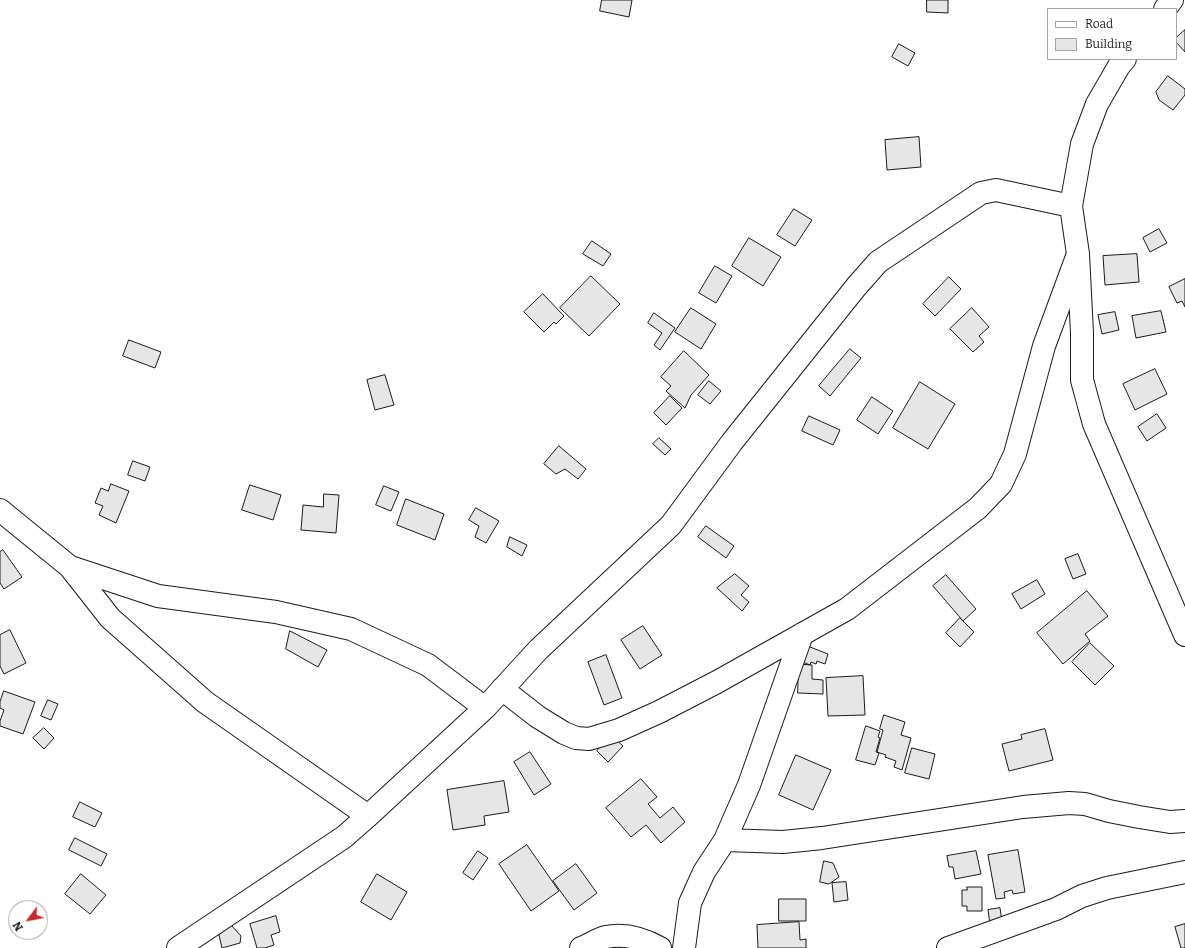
<!DOCTYPE html>
<html>
<head>
<meta charset="utf-8">
<style>
  body { margin:0 }
  #map { position:relative; width:1185px; height:948px; overflow:hidden; background:#fff; font-family:Bitter,serif }
  canvas { display:block }
  .legend { position:absolute; left:1047px; top:8px; width:130px; height:52px; box-sizing:border-box; background:#fff; border:1px solid #a3a3a3; margin:0; padding:5px 7px; list-style:none; font-size:12px; color:#1a1a1a }
  .legend li { display:flex; align-items:center; gap:8px; height:20px }
  .legend b { width:20px; border:1px solid #a3a3a3 }
  .north { position:absolute; left:8px; top:900px; width:40px; height:40px; box-sizing:border-box; background:#fff; border:1px solid #a3a3a3; border-radius:50%; rotate:238deg; font-size:11px; font-weight:700; line-height:16px; text-align:center; color:#1a1a1a }
  .north::after { content:''; display:block; margin:auto; width:14px; height:18px; background:#c62828; clip-path:polygon(50% 0,100% 100%,50% 72%,0 100%) }
</style>
</head>
<body>
<div id="map">
<canvas width="1185" height="948"></canvas>
<ul class="legend">
<li><b style="height:5px;background:#fff"></b>Road</li>
<li><b style="height:11px;background:#e6e6e6"></b>Building</li>
</ul>
<div class="north">N</div>
</div>
<script>
const ctx = document.querySelector('canvas').getContext('2d');
ctx.lineJoin = 'round';
function paint(path, color) {
  ctx.fillStyle = color;
  ctx.fill(path, 'evenodd');
}
function strokePath(path, color, width, dash) {
  ctx.strokeStyle = color;
  ctx.lineWidth = width;
  ctx.lineCap = dash ? 'butt' : 'round';
  ctx.setLineDash(dash || []);
  ctx.stroke(path);
}
const building = new Path2D(`
  M602,0H632L629,17L600,11Z
  M927,0H948V13L927,12Z
  M1185,30V52L1176,42V38Z
  M899,44L915,53L908,66L892,57Z
  M1168,76L1185,89V95L1173,110L1159,100L1156,92Z
  M919,137L921,167L887,170L885,140Z
  M794,209L812,220L795,246L777,235Z
  M1159,229L1167,243L1150,252L1143,238Z
  M749,238L781,257L763,286L732,266Z
  M592,241L611,254L603,266L583,254Z
  M1137,254L1139,282L1105,285L1103,256Z
  M715,266L732,276L716,303L699,293Z
  M591,276L620,304L589,336L560,308Z
  M949,277L961,289L935,316L923,304Z
  M1185,279V307L1182,301L1177,303L1169,287Z
  M543,294L564,316L556,324L554,322L544,332L524,312Z
  M691,308L716,324L701,349L675,332Z
  M972,308L989,327L979,336L984,342L973,352L950,329Z
  M1161,311L1166,332L1136,338L1132,316Z
  M1115,312L1119,330L1102,334L1098,315Z
  M654,313L675,328L660,350L654,345L662,333L648,323Z
  M129,340L161,352L155,368L123,356Z
  M850,349L861,358L830,396L819,386Z
  M684,351L709,375L691,395L685,408L666,391L671,386L661,377Z
  M1155,369L1167,394L1135,410L1123,384Z
  M385,375L394,405L375,410L367,380Z
  M709,381L721,391L710,404L698,395Z
  M920,382L955,404L928,449L893,428Z
  M670,396L682,408L666,425L654,413Z
  M872,397L893,411L878,434L857,420Z
  M1157,414L1166,428L1147,441L1138,427Z
  M809,416L840,430L833,445L802,431Z
  M659,438L671,449L665,455L653,444Z
  M559,446L586,469L578,479L565,469L556,474L544,464Z
  M133,461L150,467L145,481L128,475Z
  M111,484L129,491L116,523L99,515L103,506L95,503L101,488L108,491Z
  M250,485L281,495L273,520L242,510Z
  M384,486L399,492L391,511L376,505Z
  M324,494L339,495L336,533L301,530L303,505L323,507Z
  M406,499L444,514L435,540L397,525Z
  M476,508L499,521L486,543L475,537L479,526L469,520Z
  M706,526L734,546L726,558L698,537Z
  M510,537L527,545L522,556L507,547Z
  M3,550L22,577L4,589L0,583V552Z
  M1078,554L1086,574L1073,579L1065,559Z
  M735,574L749,586L741,595L749,602L742,611L717,588Z
  M946,575L976,609L963,621L933,586Z
  M1037,580L1045,594L1021,609L1012,594Z
  M1087,591L1108,616L1085,634L1090,641L1063,664L1037,633Z
  M960,618L974,632L960,647L946,633Z
  M643,626L662,655L640,669L621,640Z
  M10,630L26,663L4,674L0,666V635Z
  M290,631L327,650L318,667L286,649Z
  M1090,643L1114,666L1095,685L1072,662Z
  M805,645L828,654L825,664L817,661L816,664L811,662L810,665L800,661Z
  M606,655L622,698L604,705L588,662Z
  M799,664L812,665V679L823,680V694L798,693Z
  M863,676L865,715L828,716L826,678Z
  M4,691L35,702L23,734L0,726V721L4,710L0,708V702Z
  M48,700L58,704L51,720L41,716Z
  M884,715L905,722L901,735L911,738L902,770L894,767L896,761L885,757L886,755L877,752L883,730L880,729Z
  M866,726L880,731L878,737L880,738L876,752L879,753L875,765L856,760Z
  M44,728L54,738L44,749L33,738Z
  M1045,729L1053,760L1009,771L1002,744L1022,739L1021,735Z
  M611,735L623,746L608,762L597,751Z
  M912,748L935,754L929,779L905,773Z
  M530,752L551,784L534,795L514,762Z
  M796,755L831,770L813,810L779,795Z
  M641,779L657,797L648,804L660,818L673,807L685,822L661,843L646,825L631,837L606,808Z
  M504,781L509,812L484,816L485,825L453,830L447,790Z
  M80,802L102,813L95,827L73,817Z
  M75,838L107,854L101,866L69,850Z
  M527,845L559,891L531,911L499,864Z
  M1018,850L1025,892L1013,894L1012,890L1004,892L1005,898L996,899L988,855Z
  M478,851L488,858L473,880L463,873Z
  M976,851L981,874L955,879L953,867H949L947,856Z
  M824,861L833,863L839,877L829,884L820,882Z
  M576,864L597,893L574,910L553,881Z
  M81,874L106,895L90,914L65,894Z
  M377,874L407,892L391,920L361,902Z
  M846,882L848,900L834,902L832,883Z
  M967,887H982V911H967V906H962V890H967Z
  M779,899H806V921H779Z
  M1000,908L1002,922L990,924L988,910Z
  M276,916L280,932L271,935L274,945L265,948H257L250,924Z
  M799,922L800,940L806,939V948H758L757,925Z
  M1185,924V948H1181L1175,927Z
  M231,925L241,936L240,943L222,948L219,935Z`);
const minor = new Path2D(`
  M1165,9L1172,0
  M1125,59L1119,66L1097,104L1082,144L1071,206L1078,254L1082,333V380L1094,424L1185,635
  M0,510L70,567L110,618L205,702L368,816
  M70,567L158,596L276,612L351,629L428,665L485,708
  M502,689L538,717L564,733L576,738L589,739L619,730L659,712L717,682L847,609L978,508L1001,484L1015,454L1044,346L1078,254
  M725,840L783,842L822,838L1023,807L1069,803L1085,804L1109,811L1139,817L1170,822L1185,821
  M178,948L344,837L368,816L485,708L538,650L671,525L732,442L856,287L878,262L981,193L996,190L1071,206
  M581,948C589,945 598,939 606,937C625,933 644,939 660,948
  M684,948L690,903L704,872L725,840L749,785L802,634
  M948,948L1056,909L1082,896L1107,888L1185,872`);
paint(building, '#e6e6e6');
strokePath(building, '#1a1a1a', 1);
strokePath(minor, '#1a1a1a', 24);
strokePath(minor, '#fff', 22);
</script>
</body>
</html>
